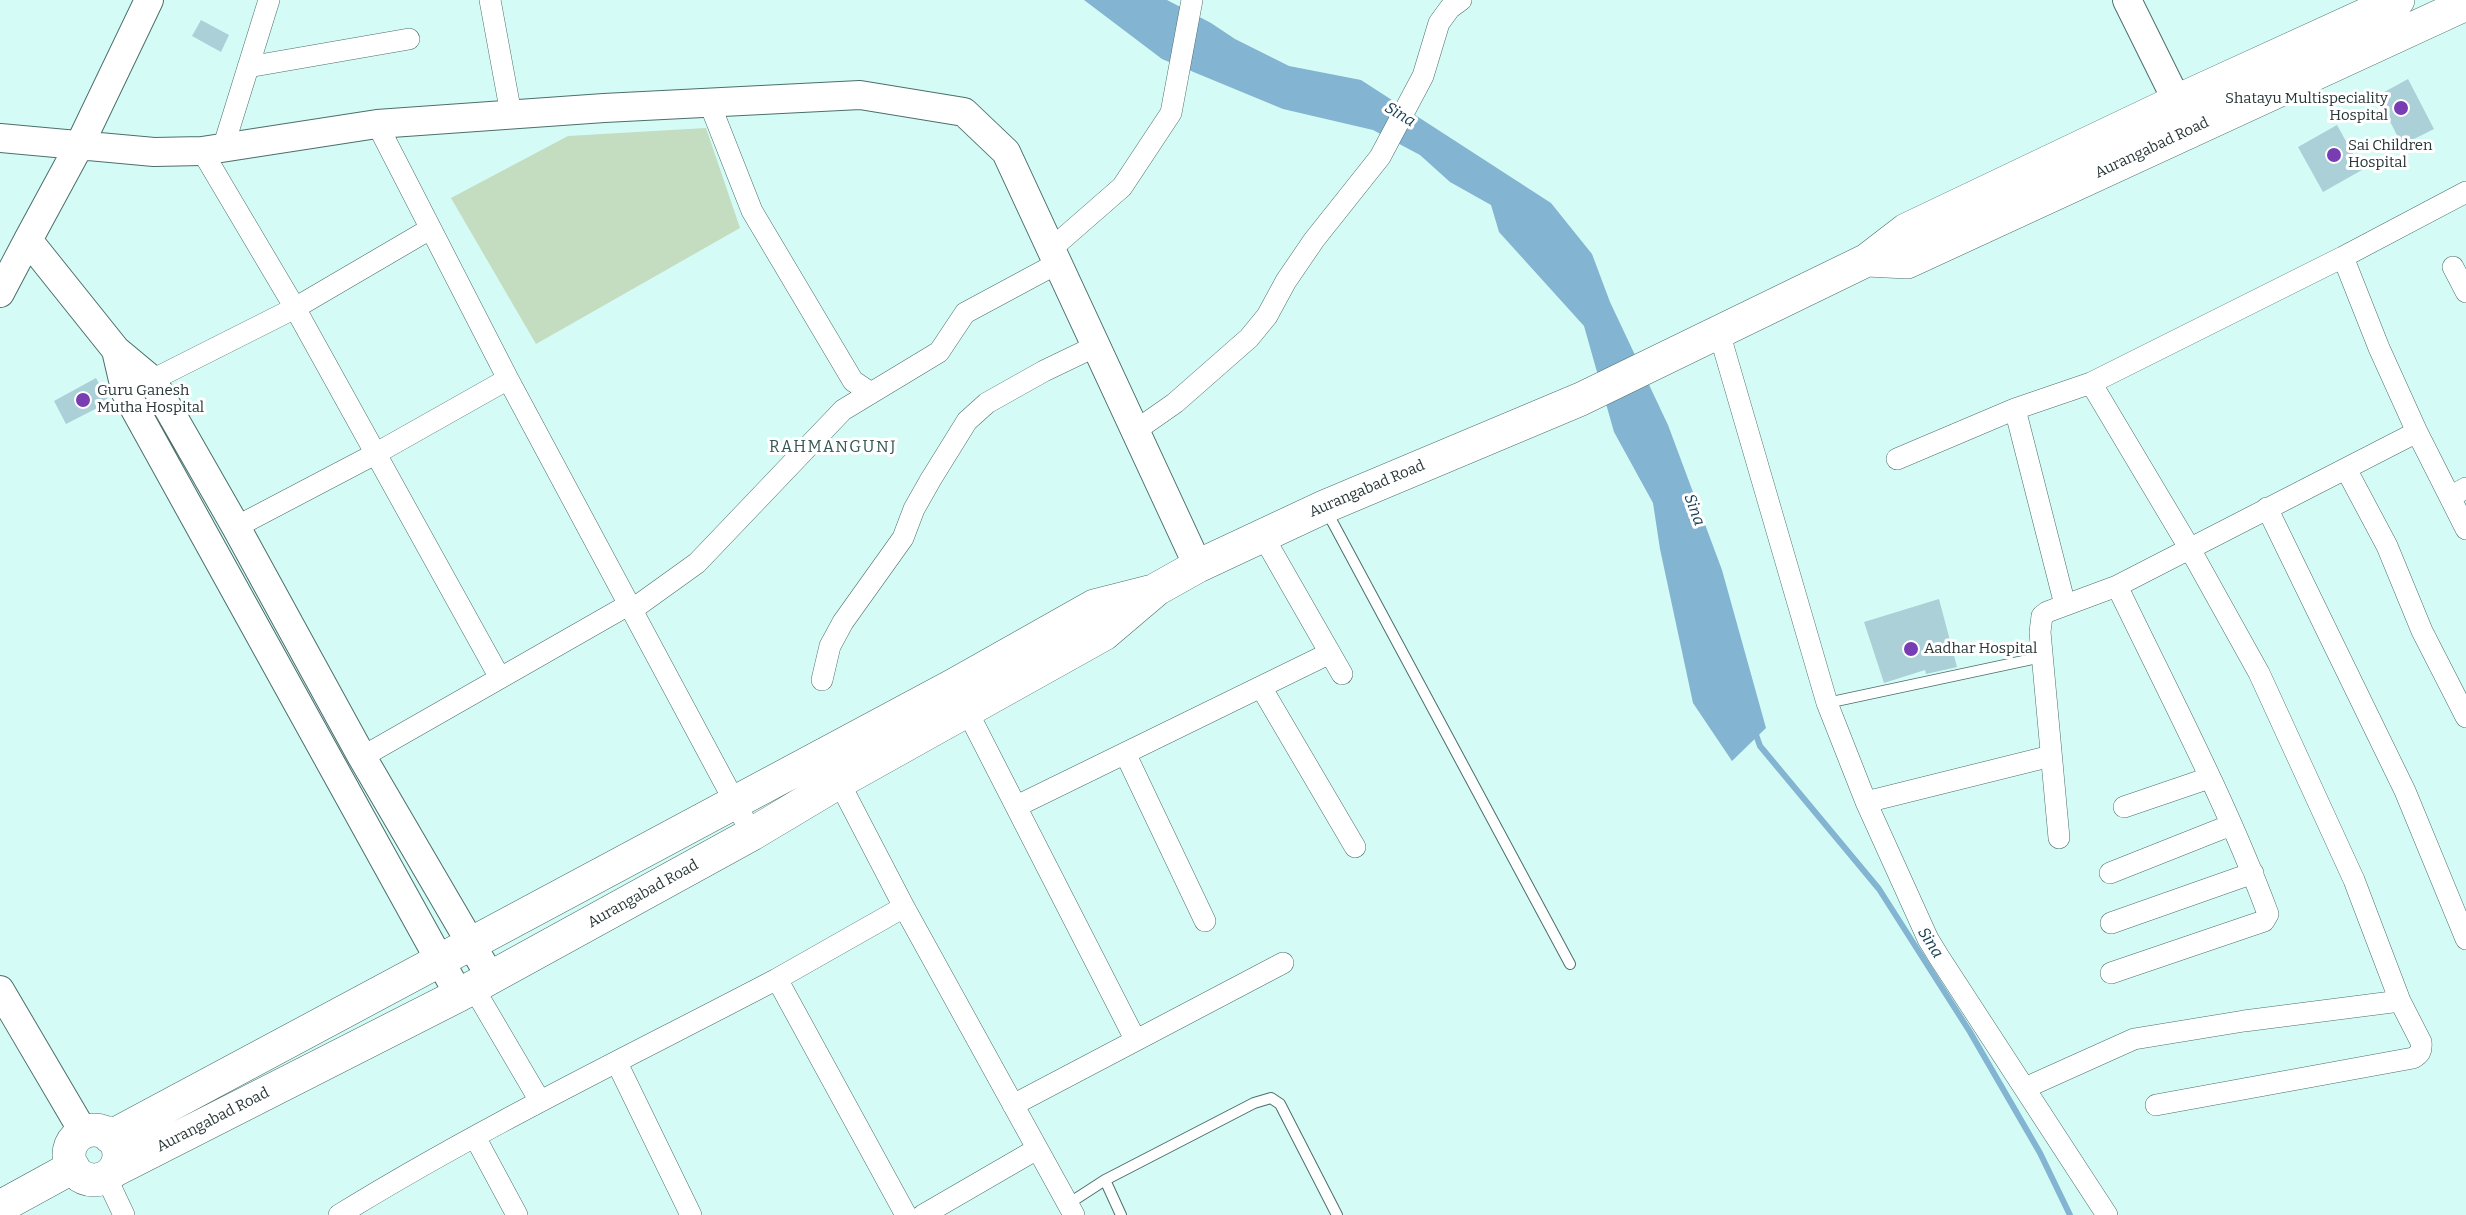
<!DOCTYPE html>
<html>
<head>
<meta charset="utf-8">
<style>
  body { margin:0 }
  canvas { display:block; background:#d4fbf6 }
</style>
</head>
<body>
<canvas width="2466" height="1215"></canvas>
<script>
const ctx = document.querySelector('canvas').getContext('2d');
ctx.lineJoin = 'round';
function paint(path, color) {
  ctx.fillStyle = color;
  ctx.fill(path, 'evenodd');
}
function strokePath(path, color, width, dash) {
  ctx.strokeStyle = color;
  ctx.lineWidth = width;
  ctx.lineCap = dash ? 'butt' : 'round';
  ctx.setLineDash(dash || []);
  ctx.stroke(path);
}
function label(font, color, halo, rows, align = 'center') {
  ctx.font = font + ' Bitter,serif';
  ctx.lineWidth = 6;
  ctx.setLineDash([]);
  ctx.textBaseline = 'middle';
  ctx.strokeStyle = halo;
  ctx.fillStyle = color;
  for (const [text, x, y, turn = 0] of rows) {
    ctx.save();
    ctx.translate(x, y);
    ctx.rotate((+turn || 0) * Math.PI / 180);
    ctx.textAlign = isNaN(turn) ? turn : align;
    if (halo) ctx.strokeText(text, 0, 0);
    ctx.fillText(text, 0, 0);
    ctx.restore();
  }
}
const green = new Path2D(`
  M706,128L740,228L536,344L451,198L568,136Z`);
const water = new Path2D(`
  M1084,0H1167L1211,23L1235,39L1289,66L1361,80L1551,203L1592,254L1610,302L1668,425L1722,570L1766,728L1732,761L1693,703L1660,549L1653,503L1614,432L1584,326L1499,232L1491,205L1450,182L1420,155L1373,130L1283,109L1162,59Z`);
const stream = new Path2D(`
  M1755,732L1760,746L1879,889L1970,1032L2040,1153L2070,1215`);
const building = new Path2D(`
  M201,20L229,35L221,52L192,36Z
  M2408,79L2434,129L2402,145L2377,96Z
  M2337,125L2362,170L2323,192L2298,147Z
  M96,378L109,402L66,424L54,401Z
  M1939,599L1957,667L1926,674L1925,670L1884,683L1864,622Z`);
const lane = new Path2D(`
  M1326,510L1570,964
  M1827,703L2042,657
  M1105,1180L1121,1215
  M1068,1204L1105,1180L1254,1103L1271,1098L1280,1104L1337,1215`);
const street = new Path2D(`
  M490,0L511,114
  M248,67L409,39
  M709,102L752,211L853,381L871,393
  M377,124L508,379L752,834
  M223,148L269,0
  M202,151L295,308L500,678
  M1051,249L1122,187L1171,113L1192,0
  M2343,257L2379,348L2417,432
  M2453,267L2466,292
  M1719,332L1827,703L1866,802L1928,939L1939,957L2107,1215
  M152,380L295,308L430,229
  M2015,409L2065,605
  M1135,431L1175,403L1249,338L1267,316L1286,281L1314,240L1380,157L1423,76L1439,23L1450,8L1461,0
  M1897,459L2015,409L2091,383L2343,257L2466,192
  M2346,469L2387,546L2422,631L2466,717
  M2450,497L2466,488
  M2267,508L2405,791L2466,939
  M236,527L375,454L508,379
  M1263,536L1342,674
  M633,609L697,563L843,410L939,352L965,313L1058,263
  M822,680L830,646L843,622L903,538L914,509L931,479L967,421L987,403L1044,371L1096,346
  M1261,687L1355,847
  M962,701L1135,1039
  M1125,753L1205,921
  M362,757L630,604
  M839,782L904,907L1074,1215
  M1866,802L2051,756
  M1017,806L1330,653
  M2124,807L2209,778
  M2059,838L2040,632L2042,616L2047,612L2117,586L2417,432L2466,529
  M2110,873L2231,825
  M2111,923L2253,873
  M2111,973L2264,921L2268,914C2226,801 2169,694 2117,586
  M777,979L904,907
  M473,987L540,1101
  M617,1063L691,1215
  M2025,1088L2134,1039L2244,1021L2400,1001L2354,880L2259,673L2190,549L2091,383
  M1013,1105L1283,963
  M2156,1105L2413,1058C2420,1054 2422,1051 2421,1042L2400,1001
  M475,1137L517,1215
  M106,1177L124,1215
  M339,1215C480,1128 630,1056 777,979L906,1215
  M923,1215L1037,1149`);
const secondary = new Path2D(`
  M149,0L80,144L28,240L116,350L152,380L236,527L362,757L491,978
  M2127,0L2177,101
  M0,138L154,152L202,151L377,124L604,108L860,95L964,112L1006,152L1198,566
  M0,293L28,240
  M116,350L126,393L459,995
  M0,990L84,1133`);
const primary = new Path2D(`
  M1867,260L1907,262L2466,4
  M69 1155a25 25 0 1 1 50 0a25 25 0 1 1-50 0Z
  M110,1137L954,685L1094,606L1149,592
  M113,1171L459,995L752,834L839,782L1104,634L1157,589L1198,566L1324,507L1581,399L1867,260L1906,230L2177,101L2398,0
  M0,1207L73,1167`);
const markers = [
  [2401,108,8,"#783db3"],
  [2334,155,8,"#783db3"],
  [83,400,8,"#783db3"],
  [1911,649,8,"#783db3"]
];
const poiNames = [
  ["Shatayu Multispeciality",2388,99,"right"],
  ["Hospital",2388,116,"right"],
  ["Sai Children",2348,146],
  ["Hospital",2348,163],
  ["Guru Ganesh",97,391],
  ["Mutha Hospital",97,408],
  ["Aadhar Hospital",1924,649]
];
const streetNames = [
  ["Aurangabad Road",2152,148,-25],
  ["Aurangabad Road",1367,489,-23],
  ["Aurangabad Road",643,894,-29],
  ["Aurangabad Road",213,1120,-27]
];
const waterNames = [
  ["Sina",1400,115,31],
  ["Sina",1694,510,70],
  ["Sina",1930,943,57]
];
const neighbourhoodNames = [
  ["RAHMANGUNJ",833,448]
];
paint(green, '#c4dcc0');
paint(water, '#83b5d2');
strokePath(stream, '#83b5d2', 6);
paint(building, '#abd0d7');
strokePath(lane, '#4c6f6b', 12);
strokePath(street, '#4c6f6b', 22);
strokePath(secondary, '#4c6f6b', 30);
strokePath(primary, '#4c6f6b', 34);
strokePath(lane, '#fff', 10);
strokePath(street, '#fff', 21);
strokePath(secondary, '#fff', 28);
strokePath(primary, '#fff', 33);
for (const [x, y, r, color] of markers) {
  const dot = new Path2D();
  dot.arc(x, y, r, 0, 2 * Math.PI);
  ctx.fillStyle = color;
  ctx.fill(dot);
  strokePath(dot, '#fff', 2);
}
label('15px', '#283736', '#fff', poiNames, 'left');
label('15px', '#283736', '#fff', streetNames);
label('italic 16px', '#113b50', '#fff', waterNames);
ctx.letterSpacing = '1.5px';
label('16px', '#345653', '#fff', neighbourhoodNames);
ctx.letterSpacing = '0px';
</script>
</body>
</html>
